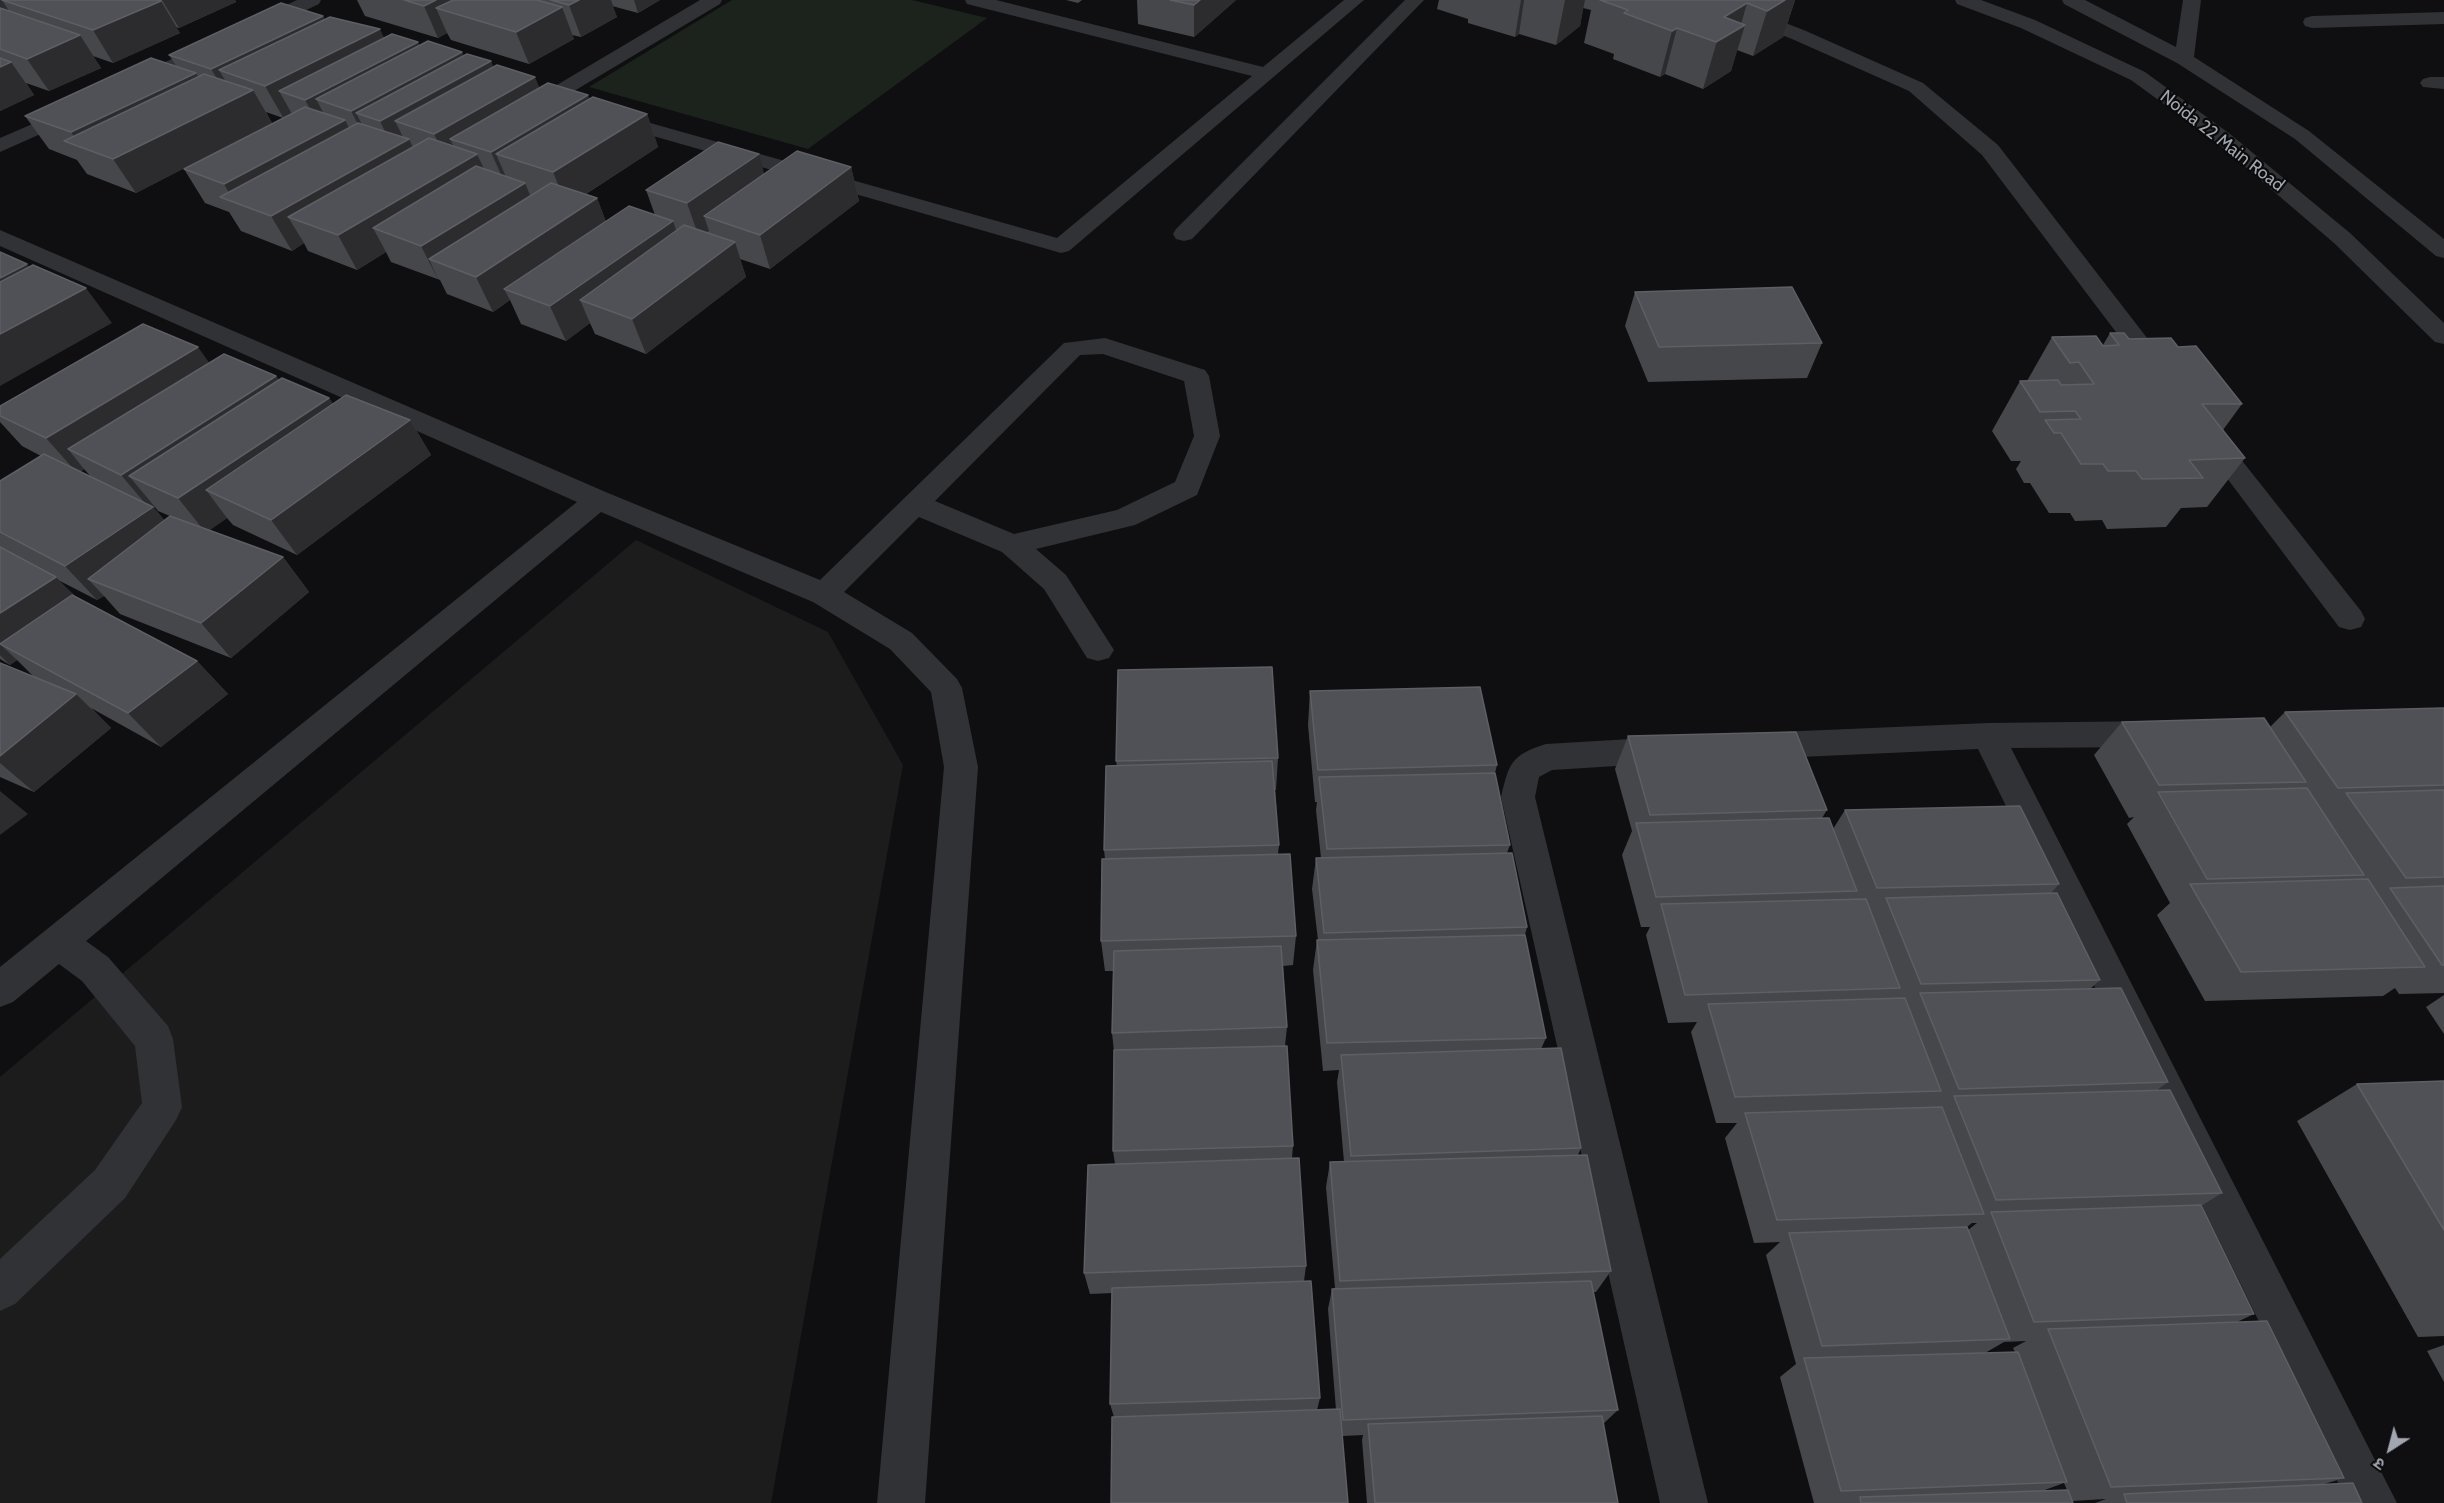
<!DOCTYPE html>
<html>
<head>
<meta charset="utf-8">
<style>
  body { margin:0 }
  #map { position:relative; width:2444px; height:1503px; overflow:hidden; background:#0f0f11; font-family:Cabin,"Noto Sans Devanagari",sans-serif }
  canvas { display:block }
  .north { position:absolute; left:2360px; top:1419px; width:60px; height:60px; -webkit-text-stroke:4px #0b0b0b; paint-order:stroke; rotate:216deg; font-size:16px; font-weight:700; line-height:24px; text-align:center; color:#a2a6b0 }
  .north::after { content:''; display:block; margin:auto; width:21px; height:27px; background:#a2a6b0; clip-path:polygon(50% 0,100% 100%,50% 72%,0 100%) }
</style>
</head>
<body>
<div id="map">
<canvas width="2444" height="1503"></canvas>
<div class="north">उ</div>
</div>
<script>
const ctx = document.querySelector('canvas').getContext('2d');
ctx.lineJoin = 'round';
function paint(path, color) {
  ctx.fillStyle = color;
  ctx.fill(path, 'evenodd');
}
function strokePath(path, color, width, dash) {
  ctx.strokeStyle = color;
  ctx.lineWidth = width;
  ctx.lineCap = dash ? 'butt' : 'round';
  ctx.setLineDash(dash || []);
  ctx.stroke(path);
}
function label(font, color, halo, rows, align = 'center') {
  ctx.font = font + ' Cabin,sans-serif';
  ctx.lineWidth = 4.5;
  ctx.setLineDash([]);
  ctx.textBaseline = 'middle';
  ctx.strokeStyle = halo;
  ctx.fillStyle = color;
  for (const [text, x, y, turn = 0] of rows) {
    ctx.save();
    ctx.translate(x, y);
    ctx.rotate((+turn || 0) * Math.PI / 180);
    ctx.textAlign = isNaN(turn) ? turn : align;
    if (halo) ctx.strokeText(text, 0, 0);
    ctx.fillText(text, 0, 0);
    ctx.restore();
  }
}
const built = new Path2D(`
  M636,540L828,632L903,765L771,1503H0V1077Z`);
const green = new Path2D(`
  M732,0H912L987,18L808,149L589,87Z`);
const minor = new Path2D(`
  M297,0H321L319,4L139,89H125L122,85L125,81Z
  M700,0H722L720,4L554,103H540L537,99L540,95Z
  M965,0H996L1263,67L1344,0H1364L1069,251L1061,253L601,121L598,117L601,113L608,111L615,113L1057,238L1252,76L967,4Z
  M1405,0H1424L1192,239L1184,241L1176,239L1173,234L1176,229Z
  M1701,0H1727L1806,31L1923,83L1998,145L2171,369L2175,375L2171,381L2162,383L2153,381L1982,155L1909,91L1792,39L1703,4Z
  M1955,0H1981L2035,20L2145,72L2230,134L2350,233L2444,323V344L2435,342L2334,243L2216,142L2131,80L2021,28L1957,4Z
  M2062,0H2085L2176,47L2183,0H2201L2194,57L2309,131L2444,239V258L2436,256L2295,139L2177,63L2064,4Z
  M2444,12V24L2312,28L2305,26L2303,22L2305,18L2312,16Z
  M2430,77H2444V89L2423,87L2420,83L2423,79Z
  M74,106L81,108L84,112L81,116L0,152V138Z
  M0,230L608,493L820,580L1064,343L1105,338L1205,370L1209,376L1220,436L1197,495L1135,525L1036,549L1066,575L1114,650L1109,658L1098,661L1087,658L1044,589L1002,552L919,517L844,592L912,633L957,679L962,688L978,767L925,1503H877L944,767L931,692L890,649L813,602L601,512L86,941L108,957L168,1026L173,1039L182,1107L176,1120L125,1198L15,1304L0,1311V1259L95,1170L142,1103L135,1046L82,981L59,964L13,1002L0,1007V967L577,502L0,246ZM1103,354L1184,381L1194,436L1175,482L1117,510L1014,534L935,501L1080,355Z
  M2208,426L2217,429L2361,611L2365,619L2361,627L2350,630L2339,627L2199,441L2195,435L2199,429Z
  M2157,721L2169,725L2173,734L2169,743L2157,747L2011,748L2397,1503H2348L1978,749L1755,759L1743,755L1739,746L1743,737L1755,733L1988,723Z
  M1665,737L1677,741L1681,750L1677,759L1665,763L1552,770L1539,777L1535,797L1708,1503H1660L1501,797C1509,763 1511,755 1546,744Z`);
const wall = new Path2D(`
  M0,0H235L236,2L179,28L176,27L180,33L113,63L93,56L101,68L49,91L26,83L34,95L0,111Z
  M357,0H660L638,13L612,6L617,17L581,37L572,35L574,39L529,64L451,40L447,33L438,38L365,16Z
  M1066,0H1082L1078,3Z
  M1137,0H1236L1194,37L1138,24Z
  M1439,0H1795L1783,37L1753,56L1737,50L1731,71L1703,89L1665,74L1660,77L1613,59L1614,54L1584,43L1591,10L1583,8L1580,26L1556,45L1519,34L1515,37L1468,23V19L1437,9Z
  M323,16L324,20L384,38L491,61L493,67L540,88L589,99L647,114L658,147L586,194L597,198L606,222L655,215L646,190L764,174L851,167L859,201L770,269L740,259L746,277L646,354L595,334L590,323L566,341L521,324L510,300L493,312L447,294L440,280L391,262L386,252L357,270L308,251L304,243L292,251L241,231L229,212L205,203L184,169L283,118L266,112L272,123L136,193L87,174L77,160L49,149L25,116L177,67L169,55Z
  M1635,292L1822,343L1807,378L1648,382L1625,326Z
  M2110,333L2129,339L2178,347L2242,404L2223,430L2245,458L2207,507L2181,508L2166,527L2107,529L2102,520L2075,521L2070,513H2049L2030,483H2024L2016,469L2021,461H2011L1992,431L2020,381H2027L2052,337L2103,345Z
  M209,363L276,376L279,380L329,398L333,404L410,420L431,455L297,555L233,525L227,518L209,530L283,557L309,592L231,658L120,614L104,596L97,600L58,580L75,596L197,661L228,694L161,747L91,708L111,728L34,792L0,777V663L35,678L17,660L10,665L0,659V481L41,456L22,446L0,422V406ZM84,469L92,478L80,472ZM155,507L158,511L170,516L165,521L154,508Z
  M1310,691L1497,765L1495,773L1510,845L1507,853L1527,927L1525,935L1546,1038L1541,1049L1581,1148L1578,1155L1611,1271L1596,1292H1593L1618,1410L1603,1424L1618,1503H1367L1362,1440L1363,1435L1343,1436L1114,1417L1110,1404L1112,1293L1090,1294L1084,1273L1115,1164L1113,1151L1114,1052L1112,1033L1113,971H1105L1101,941L1105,859L1104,850L1117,766L1116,761L1278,758L1276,790H1275L1279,845L1278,854L1296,936L1293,965L1283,966L1287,1027L1285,1046L1293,1146L1292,1158L1306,1266L1304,1281L1320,1398L1317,1410H1336L1328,1309L1332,1289L1335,1288L1326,1187L1330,1162H1344L1337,1082L1339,1070L1323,1071L1313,970L1317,940H1318L1312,889L1316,858H1321L1316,810L1317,802H1315L1308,725Z
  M2444,708V993L2399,994L2395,988L2383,996L2205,1001L2157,915L2170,903L2127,824L2134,817L2129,818L2094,755L2122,722L2270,727L2285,712Z
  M1628,736L1827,810L1822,818L1833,829L1845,810L2059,884L2051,893L2100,980L2090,989L2168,1082L2157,1090L2222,1193L2201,1206L2254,1314L2237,1322L2344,1478L2321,1485L2362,1503H2095L2106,1499L2072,1501L2073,1503H1814L1780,1377L1796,1364L1766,1255L1780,1242L1754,1243L1725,1138L1737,1123H1716L1691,1032L1697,1022L1668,1023L1646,935L1650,927H1641L1622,855L1632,831L1615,769ZM1972,1223H1977L1968,1230L1967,1227ZM2026,1341L2013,1348L2015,1352L1985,1353L2004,1342ZM2064,1483L2067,1490L2042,1491Z
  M2444,995V1034L2426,1007Z
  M2444,1081V1336L2418,1337L2297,1121L2357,1084Z
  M2444,1345V1382L2427,1351Z`);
const shadedWall = new Path2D(`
  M0,0H2L18,25L0,32Z
  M162,0H235L236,2L179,28Z
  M436,0H477L436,8L447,33L438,38L424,6Z
  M579,0H611L617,17L581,37L569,5Z
  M634,0H660L638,13Z
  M1200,0H1236L1194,37V5Z
  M1521,0H1524L1519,34L1515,37Z
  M1565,0H1585L1580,26L1556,45Z
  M1785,0H1795L1783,37L1753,56L1767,11Z
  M161,1L180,33L113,63L93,30Z
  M1747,3L1740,28L1745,25L1731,71L1703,89L1724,17Z
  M562,7L574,39L529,64L516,32Z
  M323,16L339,48L219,70L236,99L253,90L272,123L136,193L113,159L231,101L211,69Z
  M1677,28L1665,74L1660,77L1672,31Z
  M380,29L392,55L418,42L430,69L462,52L471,72L491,61L504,94L395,121L405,141L409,139L425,173L288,217L304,243L292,251L271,216L393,148L380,121L356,113L371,142L368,144L351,111L316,99L331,127L345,120L362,153L235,203L224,184L323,132L305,100L279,91L292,114L284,119L265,86Z
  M80,35L101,68L49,91L27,59Z
  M11,62L34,95L0,111V67Z
  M196,73L216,106L81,147L71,132Z
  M535,77L549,110L450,139L461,161L450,167L434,134Z
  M588,95L600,128L496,154L509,184L506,186L491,152Z
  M647,114L658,147L567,206L553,172Z
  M477,154L493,188L373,228L386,252L357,270L338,235Z
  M759,154L768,188L704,216L709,231L699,237L687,203Z
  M851,167L859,201L770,269L760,235Z
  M525,183L539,217L429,259L439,281L421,246Z
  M597,198L610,232L504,289L510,300L493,312L476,277Z
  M673,221L685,255L580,300L590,323L566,341L550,306Z
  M735,242L746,277L646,354L632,319Z
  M27,264L54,299L0,328V272Z
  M86,288L112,323L0,386V334Z
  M198,347L223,382L68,449L84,469L77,473L46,438Z
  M276,376L300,412L129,476L155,507L154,508L182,542L88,579L104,596L97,600L65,566L150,509L121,475Z
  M329,398L351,433L206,490L227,518L206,533L178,498Z
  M410,420L431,455L297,555L271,520Z
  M283,557L309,592L231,658L201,623Z
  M56,577L89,611L0,644V613Z
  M0,644L17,660L10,665L0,655Z
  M197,661L228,694L161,747L128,713Z
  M76,694L111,728L34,792L0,763V756Z
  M0,791L28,814L0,835Z`);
const building = new Path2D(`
  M2,0H158L161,1L93,30Z
  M404,0H436L424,6Z
  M453,0H537L562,7L516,32L436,8Z
  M551,0H579L569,5Z
  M1170,0H1200L1194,5Z
  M1600,0H1785L1767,11L1747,3L1724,17L1745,25L1716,42L1677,28L1672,31L1624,13L1628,10Z
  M281,3L323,16L211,69L169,55Z
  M0,8L80,35L27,59L0,49Z
  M330,17L380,29L265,86L219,70Z
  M392,34L418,42L305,100L279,91Z
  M428,41L462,52L351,111L316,99Z
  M467,54L491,61L380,121L356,113Z
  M0,58L11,62L0,67Z
  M151,58L196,73L71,132L25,116Z
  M497,65L535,77L434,134L395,121Z
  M204,74L253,90L113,159L64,141Z
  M548,83L588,95L491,152L450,139Z
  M593,97L647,114L553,172L496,154Z
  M305,107L345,120L224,184L184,169Z
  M358,123L409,139L271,216L220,197Z
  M429,138L477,154L338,235L288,217Z
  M718,142L759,154L687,203L646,190Z
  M797,151L851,167L760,235L704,216Z
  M476,166L525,183L421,246L373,228Z
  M551,183L597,198L476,277L429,259Z
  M629,206L673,221L550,306L504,289Z
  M684,225L735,242L632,319L580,300Z
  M0,252L27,264L0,278Z
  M33,265L86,288L0,334V282Z
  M1792,287L1822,343L1659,347L1635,292Z
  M143,324L198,347L46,438L0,416V406Z
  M2110,333H2124L2129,339L2171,338L2178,347L2196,346L2242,404H2202L2245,458L2189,460L2203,478L2142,479L2136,471H2108L2103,464H2081L2061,433H2054L2045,420L2081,419L2075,411L2040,412L2020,381L2058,380L2061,385L2094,384L2079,362L2070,363L2052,337L2096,336L2103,346L2119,345Z
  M224,354L276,376L121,475L68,449Z
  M282,378L329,398L178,498L129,476Z
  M346,395L410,420L271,520L206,490Z
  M44,454L153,507L65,566L0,532V481Z
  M170,516L283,557L201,623L88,579Z
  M0,547L56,577L0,613Z
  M72,595L197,661L128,713L0,644Z
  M0,663L76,694L0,756Z
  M1272,667L1278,758L1116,761L1118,670Z
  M1480,687L1497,765L1318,770L1310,691Z
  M2444,708V785L2338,788L2285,712Z
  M2264,718L2306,782L2159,785L2122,722Z
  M1796,732L1827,810L1650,815L1628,736Z
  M1272,761L1279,845L1104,850L1106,766Z
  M1495,773L1510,845L1327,849L1319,777Z
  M2307,788L2364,875L2207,879L2158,792Z
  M2444,790V877L2406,878L2346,793Z
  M2020,806L2059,884L1877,888L1845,810Z
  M1829,818L1857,891L1656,897L1636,823Z
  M1512,853L1527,927L1324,933L1316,858Z
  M1290,854L1296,936L1101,941L1102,859Z
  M2368,879L2425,967L2241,972L2190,884Z
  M2444,886V965H2442L2390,888Z
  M2057,893L2100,980L1921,984L1886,898Z
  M1866,899L1900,988L1685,995L1661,904Z
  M1525,935L1546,1038L1327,1043L1317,940Z
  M1281,946L1287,1027L1112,1033L1114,951Z
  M2121,988L2168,1082L1959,1089L1920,993Z
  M1905,998L1941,1091L1735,1097L1708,1004Z
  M1287,1046L1293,1146L1113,1151L1114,1050Z
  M1561,1048L1581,1148L1351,1156L1341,1055Z
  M2444,1081V1230L2357,1084Z
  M2170,1090L2222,1193L1996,1200L1954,1096Z
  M1942,1107L1984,1214L1777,1220L1745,1113Z
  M1587,1155L1611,1271L1340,1281L1330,1162Z
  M1299,1158L1306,1266L1084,1273L1088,1165Z
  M2201,1205L2254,1314L2034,1322L1991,1212Z
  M1967,1227L2010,1339L1822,1346L1789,1233Z
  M1311,1281L1320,1398L1110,1404L1112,1288Z
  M1591,1281L1618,1410L1343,1420L1332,1289Z
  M2267,1321L2344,1478L2111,1487L2048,1329Z
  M2018,1352L2067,1482L1841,1491L1804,1358Z
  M1340,1409L1348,1503H1111L1112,1417Z
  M1602,1416L1618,1503H1375L1368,1424Z
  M2353,1483L2362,1503H2127L2124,1494Z
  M2068,1490L2073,1503H1861L1860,1497Z`);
const farStreetnames = [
  ["Noida 22 Main Road",2222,141,38]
];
paint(built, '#1c1c1d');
paint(green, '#1c231d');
paint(minor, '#313235');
paint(wall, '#46474b');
paint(shadedWall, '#2c2c2f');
paint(building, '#505156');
strokePath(building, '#5d5f64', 1.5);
label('18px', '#a2a6b0', '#0b0b0b', farStreetnames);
</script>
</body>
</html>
